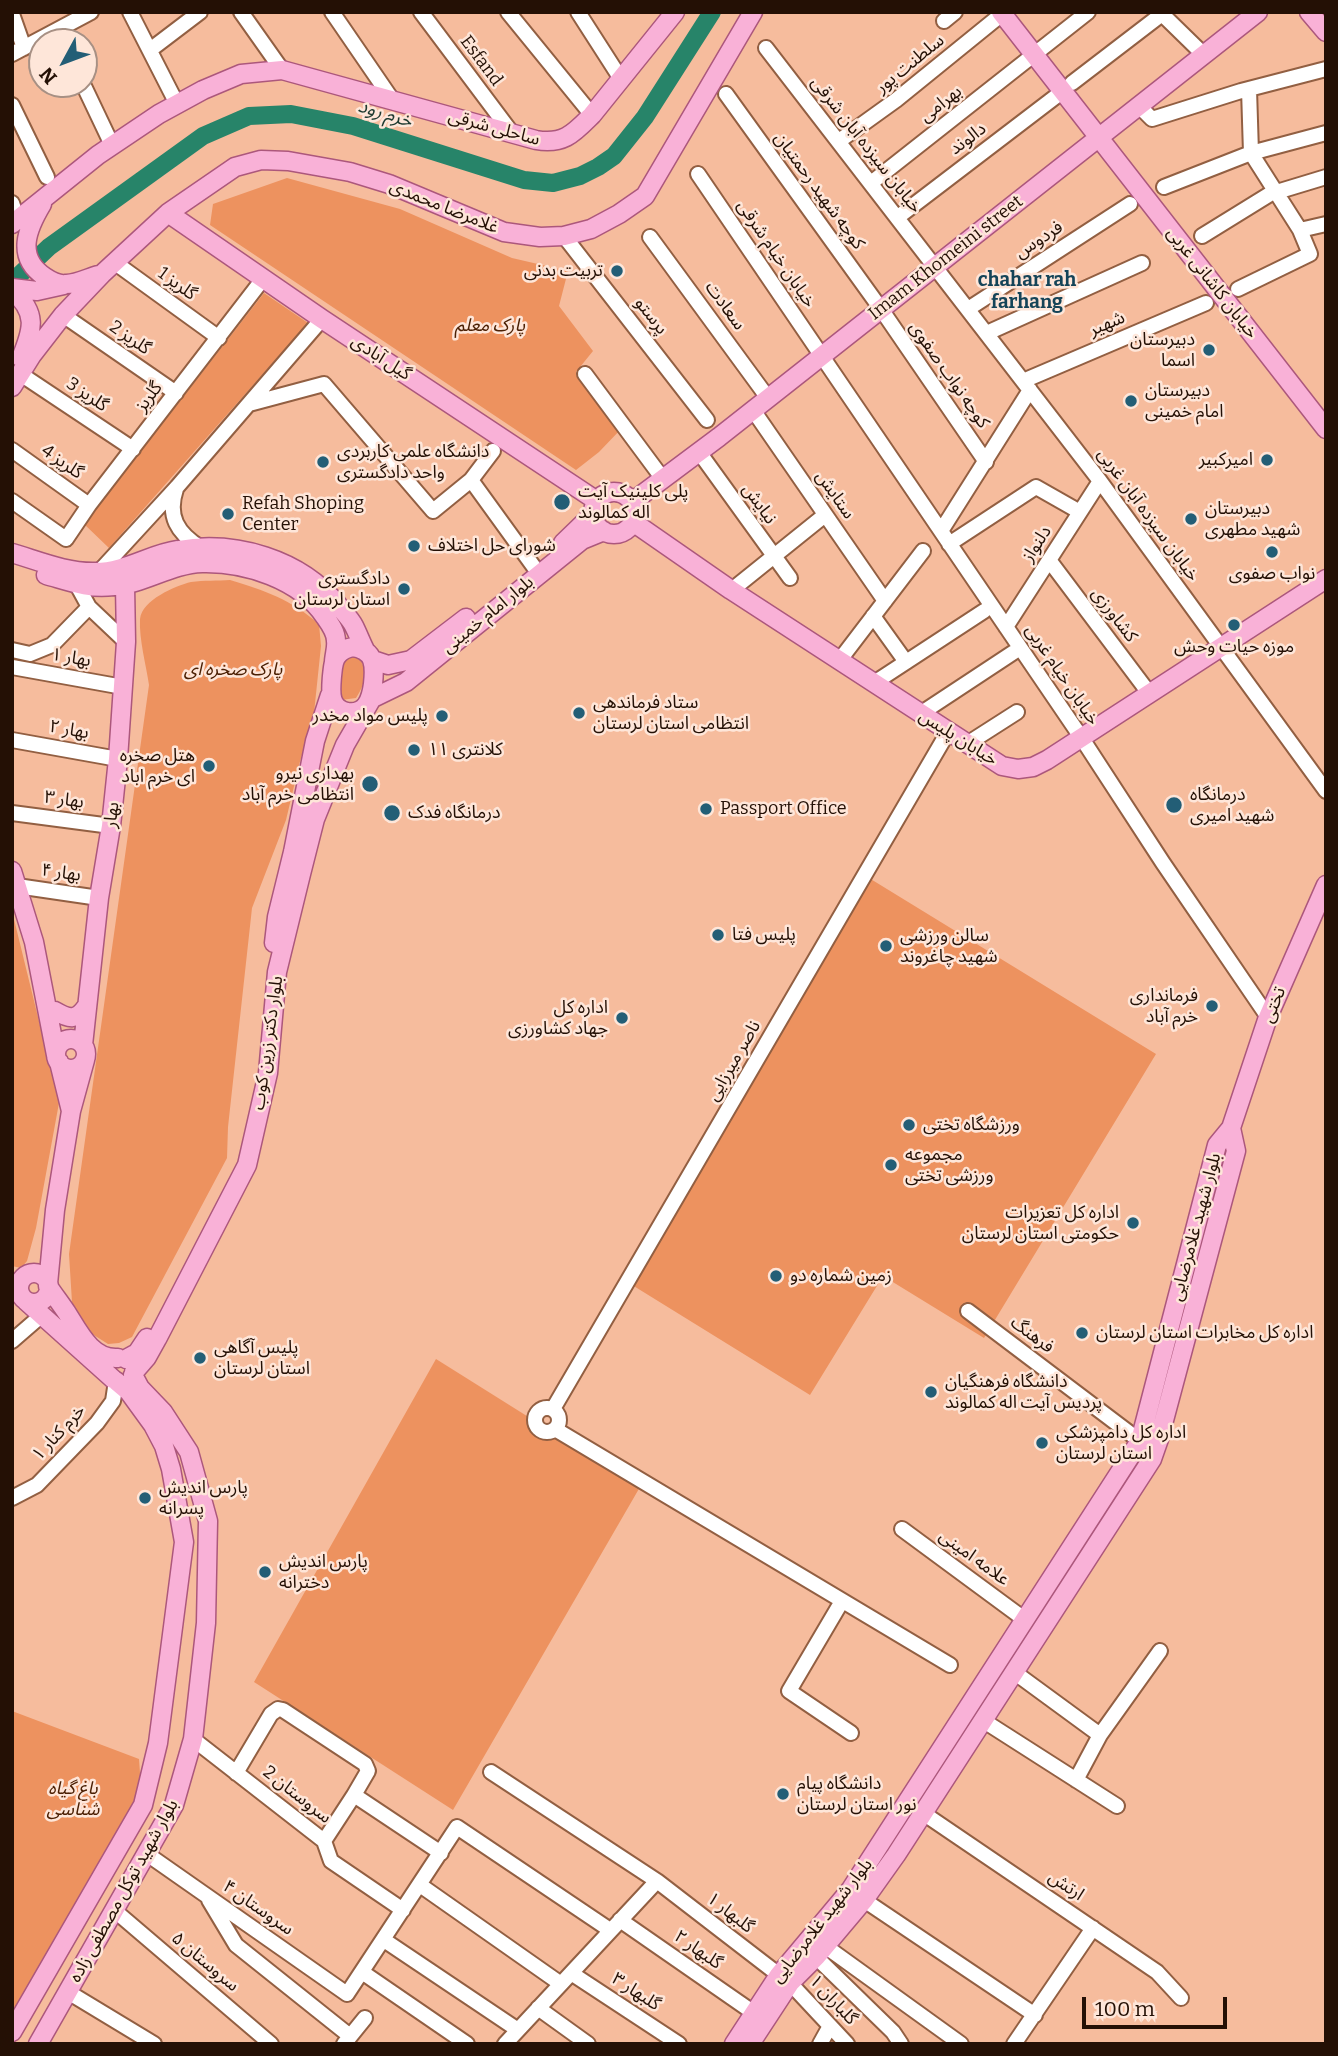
<!DOCTYPE html>
<html>
<head>
<meta charset="utf-8">
<style>
  body { margin:0 }
  #map { position:relative; width:1338px; height:2056px; overflow:hidden; background:#f6bc9d; font-family:Bitter,serif }
  canvas { display:block }
  .frame { position:absolute; inset:0; border:14px solid #241005; pointer-events:none }
  .north { position:absolute; left:28px; top:28px; width:70px; height:70px; box-sizing:border-box; background:#fee6d9; border:2px solid #a79084; border-radius:50%; rotate:229deg; font-size:19px; font-weight:700; line-height:28px; text-align:center; color:#241005 }
  .north::after { content:''; display:block; margin:auto; width:24px; height:32px; background:#235e76; clip-path:polygon(50% 0,100% 100%,50% 72%,0 100%) }
  .scale { position:absolute; left:1082px; top:1997px; width:145px; height:32px; box-sizing:border-box; border:4px solid #241005; border-top:0; padding-left:9px; font-size:21px; line-height:24px; white-space:nowrap; color:#241005; -webkit-text-stroke:5px #fee6d9; paint-order:stroke }
</style>
</head>
<body>
<div id="map">
<canvas width="1338" height="2056"></canvas>
<div class="frame"></div>
<div class="north">N</div>
<div class="scale">100 m</div>
</div>
<script>
const ctx = document.querySelector('canvas').getContext('2d');
ctx.lineJoin = 'round';
function paint(path, color) {
  ctx.fillStyle = color;
  ctx.fill(path, 'evenodd');
}
function strokePath(path, color, width, dash) {
  ctx.strokeStyle = color;
  ctx.lineWidth = width;
  ctx.lineCap = dash ? 'butt' : 'round';
  ctx.setLineDash(dash || []);
  ctx.stroke(path);
}
function label(font, color, halo, rows, align = 'center') {
  ctx.font = font + ' Bitter,"Noto Sans Arabic",serif';
  ctx.lineWidth = 5;
  ctx.setLineDash([]);
  ctx.textBaseline = 'middle';
  ctx.strokeStyle = halo;
  ctx.fillStyle = color;
  for (const [text, x, y, turn = 0] of rows) {
    ctx.save();
    ctx.translate(x, y);
    ctx.rotate((+turn || 0) * Math.PI / 180);
    ctx.textAlign = isNaN(turn) ? turn : align;
    if (halo) ctx.strokeText(text, 0, 0);
    ctx.fillText(text, 0, 0);
    ctx.restore();
  }
}
const green = new Path2D(`
  M287,178L400,209L512,258L568,271L559,306L593,351L576,372L622,428L599,452L576,470L210,225L213,204Z
  M264,293L308,323L109,548L84,524Z
  M230,580C266,591 290,599 319,624L321,646L314,713L299,765L286,820L252,908L228,1127L227,1158L132,1337L119,1343L108,1344L78,1325L72,1302L69,1254L149,685C146,664 139,640 140,619C142,600 175,586 191,582C204,580 218,581 230,580Z
  M355,652C368,667 367,682 356,698L341,700L337,694L343,656Z
  M869,878L1156,1054L984,1338L883,1276L810,1395L624,1280Z
  M12,911L59,1103L36,1228L27,1261L21,1268L12,1266Z
  M436,1359L640,1487L453,1810L254,1682Z
  M12,1711L139,1759L142,1801L12,2028Z`);
const river = new Path2D(`
  M12,282L49,247L203,136L249,116L291,114L353,126L524,180L553,183L580,176L598,167L614,156L645,117L712,12`);
const minor = new Path2D(`
  M130,12L177,104
  M241,12L282,70
  M332,12L393,101
  M421,12L511,132
  M508,12L592,115
  M578,12L621,79
  M1160,12L1203,54
  M12,14L24,48
  M944,21L955,12
  M766,48L1100,481L1326,791
  M150,50L200,12
  M12,54L91,12
  M1072,83L1162,14
  M83,84L112,145
  M726,94L881,309L986,462
  M12,105L47,177
  M1139,106L1152,119L1241,91L1326,69
  M839,141L896,100L1002,14
  M698,174L1081,737L1163,863L1268,1017
  M871,183L1088,12
  M1164,187L1251,153L1326,133
  M12,203L17,218
  M898,217L1063,91
  M1300,230L1326,224
  M564,236L707,420
  M1202,236L1270,194L1326,177
  M650,237L768,398
  M114,262L219,338
  M1238,289L1310,254L1300,230L1251,153L1249,89
  M968,309L1130,204
  M63,315L176,393
  M987,333L1142,263
  M19,373L133,449
  M585,374L663,479
  M1023,381L1206,303
  M249,404L324,384L433,511L471,480L493,451
  M753,410L885,601
  M12,450L89,505
  M699,452L790,578
  M471,480L534,567
  M176,489C167,516 177,533 201,548
  M12,501L66,539L89,505L263,279
  M941,531L1030,390
  M949,544L1036,487L1080,512
  M1049,560L1149,693
  M98,573L177,487L322,319
  M77,585L89,607L126,642
  M738,585L825,515
  M873,616L906,662
  M1006,627L1100,481
  M12,650L30,654L52,645L89,607
  M839,661L923,551
  M12,667L123,687
  M874,683L984,611
  M920,714L1014,652
  M12,740L118,759
  M967,744L1017,712
  M12,813L111,826
  M17,886L99,898
  M968,1311L1140,1441
  M12,1341L42,1315
  M535 1420a12 12 0 1 1 24 0a12 12 0 1 1-24 0Z
  M553,1409L948,732
  M555,1429L950,1665
  M12,1498L37,1485L97,1423L113,1401L116,1381
  M902,1529L1024,1619
  M842,1601L789,1691L851,1733
  M1014,1672L1100,1735L1076,1780
  M984,1721L1117,1806
  M1100,1735L1160,1651
  M193,1739L324,1841L331,1861L403,1910
  M491,1772L657,1881L779,1975
  M236,1773L271,1714L278,1709L283,1710L365,1764L368,1771L354,1795
  M923,1813L1157,1972L1181,1998
  M324,1841L354,1795L441,1853
  M147,1854L347,1994L457,1827L610,1930
  M420,1885L561,1984
  M209,1900L236,1945L350,2036
  M864,1900L1035,2015
  M114,1910L271,2044
  M620,1920L754,2013
  M384,1940L518,2030
  M825,1946L961,2044
  M816,1957L893,2032L901,2044
  M362,1972L467,2044
  M571,1973L679,2044
  M790,1983L847,2044
  M68,1992L154,2044
  M538,2008L588,2044
  M344,2044L365,2018
  M505,2044L657,1881
  M820,2044L830,2026
  M1014,2044L1093,1928`);
const major = new Path2D(`
  M1001,12L1326,429
  M1309,12L1326,32
  M42,204C27,229 15,257 45,277C51,281 59,285 66,284C76,284 88,278 98,275
  M168,213L322,319L597,501
  M12,224L98,155L159,114L203,90L241,74L282,70L536,140C564,145 574,133 592,115L675,12
  M12,288L37,291L64,285
  M12,290C38,313 33,329 21,358
  M12,387L32,355L63,315L102,274L168,213L235,167L261,160L288,161L350,172L389,184L504,232L540,237L564,236L591,229L619,214L645,196L753,12
  M593 513a21 21 0 1 1 42 0a21 21 0 1 1-42 0Z
  M632,502L719,437L1258,12
  M633,522L731,590L1002,766L1018,769L1033,767L1047,760L1326,579
  M563,543L593,514
  M12,553C39,561 67,573 96,572C125,572 150,554 178,550C236,540 300,559 338,605C343,612 350,618 354,626C358,634 361,642 365,650
  M46,575C71,582 87,589 114,586C144,584 171,564 202,563C245,562 300,579 325,617C330,624 336,632 336,641C337,648 334,656 334,662
  M353,647C375,650 375,666 373,684C371,699 366,715 347,712C328,708 331,690 332,676C333,668 333,660 338,655C342,650 347,648 353,647Z
  M373,660L388,665L411,660L466,618
  M371,699L406,682L582,540L604,531
  M12,871L34,942L56,1055
  M274,943L277,917L293,852L315,741L330,695
  M55,1011C69,1019 76,1021 86,1007
  M56 1054a15 15 0 1 1 30 0a15 15 0 1 1-30 0Z
  M83,1045L99,898L111,826L118,759L126,642L125,585
  M59,1062L71,1111
  M19 1288a15 15 0 1 1 30 0a15 15 0 1 1-30 0Z
  M48,1284L55,1210L71,1111L85,1060
  M48,1286C54,1295 61,1304 67,1313C79,1332 92,1360 118,1358
  M26,1301L113,1379
  M126,1359L137,1353L147,1338
  M134,1372L147,1357L157,1339L247,1165L268,1073L277,972L301,874L315,819L345,745L371,700
  M12,2032L143,1805L158,1743L184,1542L171,1469L164,1446L153,1425L129,1392L116,1381
  M38,2044L174,1805L193,1739L206,1623L208,1521L189,1452L163,1412L140,1388L133,1375
  M734,2044L779,1975L851,1889L1140,1441L1217,1145L1231,1128L1268,1017L1326,885
  M750,2044L790,1983L816,1957L864,1900L896,1855L1152,1459L1159,1439L1236,1151L1231,1128`);
const markers = [
  [617,271,7,"#235e76"],
  [1209,350,7,"#235e76"],
  [1131,401,7,"#235e76"],
  [1267,460,7,"#235e76"],
  [323,462,7,"#235e76"],
  [562,502,9,"#235e76"],
  [228,514,7,"#235e76"],
  [1191,519,7,"#235e76"],
  [414,546,7,"#235e76"],
  [1272,552,7,"#235e76"],
  [404,589,7,"#235e76"],
  [1234,625,7,"#235e76"],
  [579,713,7,"#235e76"],
  [442,716,7,"#235e76"],
  [414,750,7,"#235e76"],
  [209,766,7,"#235e76"],
  [370,784,9,"#235e76"],
  [1174,805,9,"#235e76"],
  [706,809,7,"#235e76"],
  [392,813,9,"#235e76"],
  [718,935,7,"#235e76"],
  [886,946,7,"#235e76"],
  [1212,1006,7,"#235e76"],
  [622,1018,7,"#235e76"],
  [909,1125,7,"#235e76"],
  [891,1165,7,"#235e76"],
  [1133,1223,7,"#235e76"],
  [776,1276,7,"#235e76"],
  [1082,1333,7,"#235e76"],
  [200,1358,7,"#235e76"],
  [931,1392,7,"#235e76"],
  [1042,1443,7,"#235e76"],
  [145,1498,7,"#235e76"],
  [265,1572,7,"#235e76"],
  [783,1794,7,"#235e76"]
];
const streetNames = [
  ["Esfand",481,61,53],
  ["سلطنت پور",910,64,-39],
  ["بهرامی",941,104,-38],
  ["ساحلی شرقی",494,128,15],
  ["دالوند",968,139,-37],
  ["خیابان سیزده آبان شرقی",866,145,52],
  ["کوچه شهید رحمتیان",819,191,54],
  ["غلامرضا محمدی",444,207,22],
  ["فردوس",1039,240,-33],
  ["خیابان خیام شرقی",776,254,56],
  ["Imam Khomeini street",946,258,-38],
  ["خیابان کاشانی غربی",1212,283,52],
  ["گلریز 1",177,284,36],
  ["سعادت",725,306,54],
  ["پرستو",651,316,52],
  ["شهیر",1107,324,-23],
  ["گلریز 2",130,338,35],
  ["گیل آبادی",381,358,33],
  ["کوچه نواب صفوی",949,375,55],
  ["گلریز 3",87,395,34],
  ["گلریز",149,397,-53],
  ["گلریز 4",62,462,35],
  ["ستایش",835,495,55],
  ["نیایش",759,504,54],
  ["خیابان سیزده آبان غربی",1148,515,54],
  ["دلنواز",1037,544,-57],
  ["بلوار امام خمینی",488,615,-39],
  ["کشاورزی",1114,615,53],
  ["بهار ۱",71,658,10],
  ["خیابان خیام غربی",1062,675,56],
  ["بهار ۲",69,730,10],
  ["خیابان پلیس",958,738,32],
  ["بهار ۳",64,800,8],
  ["بهار",112,815,-83],
  ["بهار ۴",61,873,8],
  ["تختی",1274,1005,-68],
  ["بلوار دکتر زرین کوب",268,1043,-82],
  ["ناصر میرزایی",734,1061,-60],
  ["بلوار شهید غلامرضایی",1196,1227,-75],
  ["فرهنگ",1032,1335,37],
  ["خرم کنار ۱",59,1433,-47],
  ["علامه امینی",974,1558,36],
  ["سروستان 2",297,1795,38],
  ["ارتش",1066,1886,34],
  ["بلوار شهید توکل مصطفی زاده",124,1891,-61],
  ["سروستان ۴",258,1908,35],
  ["گلبهار ۱",730,1913,38],
  ["بلوار شهید غلامرضایی",822,1921,-52],
  ["گلبهار ۲",698,1950,35],
  ["سروستان ۵",205,1962,40],
  ["۳ گلبهار",636,1992,33],
  ["گلباران ۱",833,2000,47]
];
const poiNames = [
  ["تربیت بدنی",603,271,"right"],
  ["دبیرستان",1195,340,"right"],
  ["اسما",1195,361,"right"],
  ["دبیرستان",1145,391],
  ["امام خمینی",1145,412],
  ["دانشگاه علمی کاربردی",337,452],
  ["واحد دادگستری",337,473],
  ["امیرکبیر",1253,460,"right"],
  ["پلی کلینیک آیت",578,492],
  ["اله کمالوند",578,513],
  ["Refah Shoping",242,504],
  ["Center",242,525],
  ["دبیرستان",1205,509],
  ["شهید مطهری",1205,530],
  ["شورای حل اختلاف",428,546],
  ["نواب صفوی",1272,574,"center"],
  ["دادگستری",390,579,"right"],
  ["استان لرستان",390,600,"right"],
  ["موزه حیات وحش",1234,647,"center"],
  ["ستاد فرماندهی",593,703],
  ["انتظامی استان لرستان",593,724],
  ["پلیس مواد مخدر",428,716,"right"],
  ["کلانتری ۱۱",428,750],
  ["هتل صخره",195,756,"right"],
  ["ای خرم اباد",195,777,"right"],
  ["بهداری نیرو",354,774,"right"],
  ["انتظامی خرم آباد",354,795,"right"],
  ["درمانگاه",1190,795],
  ["شهید امیری",1190,816],
  ["Passport Office",720,809],
  ["درمانگاه فدک",408,813],
  ["پلیس فتا",732,935],
  ["سالن ورزشی",900,936],
  ["شهید چاغروند",900,957],
  ["فرمانداری",1198,996,"right"],
  ["خرم آباد",1198,1017,"right"],
  ["اداره کل",608,1008,"right"],
  ["جهاد کشاورزی",608,1029,"right"],
  ["ورزشگاه تختی",923,1125],
  ["مجموعه",905,1155],
  ["ورزشی تختی",905,1176],
  ["اداره کل تعزیرات",1119,1213,"right"],
  ["حکومتی استان لرستان",1119,1234,"right"],
  ["زمین شماره دو",790,1276],
  ["اداره کل مخابرات استان لرستان",1096,1333],
  ["پلیس آگاهی",214,1348],
  ["استان لرستان",214,1369],
  ["دانشگاه فرهنگیان",945,1382],
  ["پردیس آیت اله کمالوند",945,1403],
  ["اداره کل دامپزشکی",1056,1433],
  ["استان لرستان",1056,1454],
  ["پارس اندیش",159,1488],
  ["پسرانه",159,1509],
  ["پارس اندیش",279,1562],
  ["دخترانه",279,1583],
  ["دانشگاه پیام",797,1784],
  ["نور استان لرستان",797,1805]
];
const parkNames = [
  ["پارک معلم",490,326],
  ["پارک صخره ای",233,670],
  ["باغ گیاه",73,1789],
  ["شناسی",73,1810]
];
const waterNames = [
  ["خرم رود",385,114,17]
];
const neighbourhoodNames = [
  ["chahar rah",1027,281],
  ["farhang",1027,303]
];
paint(green, '#ed925f');
strokePath(river, '#278469', 18);
strokePath(minor, '#925f42', 18);
strokePath(major, '#ac577c', 21);
strokePath(minor, '#fff', 14);
strokePath(major, '#f9b1d7', 18);
for (const [x, y, r, color] of markers) {
  const dot = new Path2D();
  dot.arc(x, y, r, 0, 2 * Math.PI);
  ctx.fillStyle = color;
  ctx.fill(dot);
  strokePath(dot, '#fee6d9', 2.5);
}
label('18px', '#241005', '#fee6d9', streetNames);
label('18px', '#241005', '#fee6d9', poiNames, 'left');
label('italic 18px', '#4c2004', '#fee6d9', parkNames);
label('italic 19px', '#1f3a30', '#fee6d9', waterNames);
label('bold 19px', '#154458', '#fee6d9', neighbourhoodNames);
</script>
</body>
</html>
